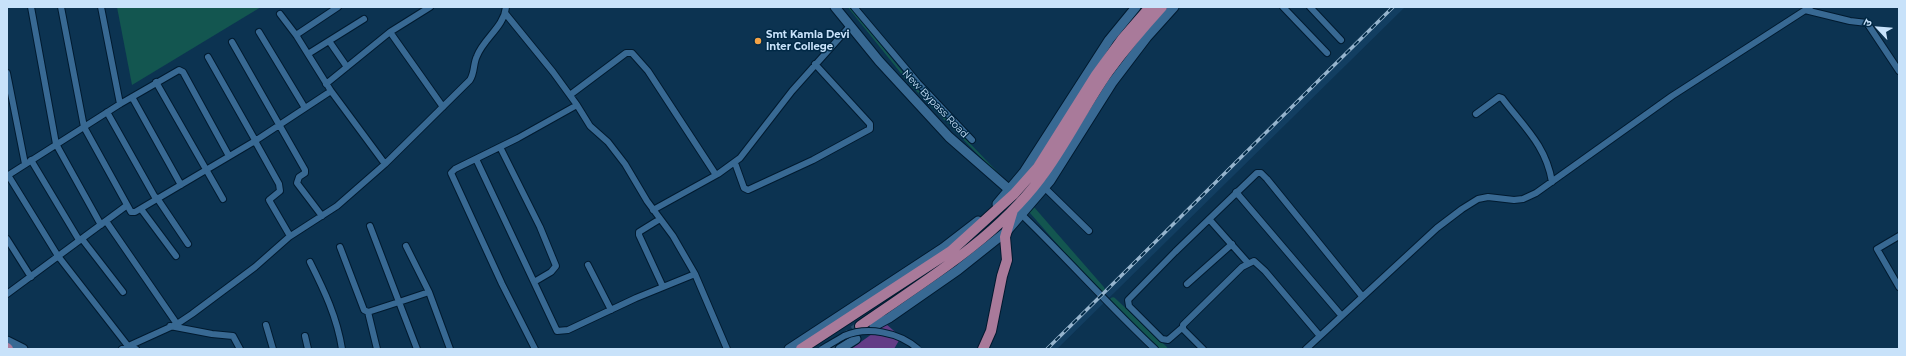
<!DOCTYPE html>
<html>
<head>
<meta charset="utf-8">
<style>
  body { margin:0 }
  #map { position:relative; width:1906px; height:356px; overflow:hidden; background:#0c3351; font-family:Montserrat,"Noto Sans Devanagari",sans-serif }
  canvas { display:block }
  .frame { position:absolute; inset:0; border:8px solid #c8e2fa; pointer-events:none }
  .north { position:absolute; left:1858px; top:8px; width:40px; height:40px; -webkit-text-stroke:3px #012946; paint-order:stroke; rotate:296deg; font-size:11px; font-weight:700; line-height:16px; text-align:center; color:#c8e2fa }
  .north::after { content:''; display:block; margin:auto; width:14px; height:18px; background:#c8e2fa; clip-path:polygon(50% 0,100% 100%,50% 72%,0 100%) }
</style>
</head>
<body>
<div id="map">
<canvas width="1906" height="356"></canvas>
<div class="frame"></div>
<div class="north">उ</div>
</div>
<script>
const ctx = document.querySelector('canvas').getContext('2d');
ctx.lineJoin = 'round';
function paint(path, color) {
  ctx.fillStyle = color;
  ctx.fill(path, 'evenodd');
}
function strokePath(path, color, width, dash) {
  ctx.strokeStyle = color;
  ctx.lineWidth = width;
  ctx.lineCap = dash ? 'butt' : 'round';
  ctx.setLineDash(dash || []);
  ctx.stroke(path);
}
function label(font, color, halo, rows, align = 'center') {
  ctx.font = font + ' Montserrat,sans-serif';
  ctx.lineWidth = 3;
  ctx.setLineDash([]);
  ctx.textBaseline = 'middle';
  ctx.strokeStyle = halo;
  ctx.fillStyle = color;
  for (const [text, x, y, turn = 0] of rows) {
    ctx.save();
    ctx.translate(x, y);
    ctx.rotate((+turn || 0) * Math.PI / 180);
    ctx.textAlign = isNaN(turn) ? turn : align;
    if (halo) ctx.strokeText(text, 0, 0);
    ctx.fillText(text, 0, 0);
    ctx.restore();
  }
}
const built = new Path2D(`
  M1392,7H1405L1057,349H1045Z`);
const green = new Path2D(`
  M886,324L901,337L894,349H851Z`);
const water = new Path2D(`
  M117,7H261L132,85Z`);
const stream = new Path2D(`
  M849,7L911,84L1000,176`);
const canal = new Path2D(`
  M1032,210L1101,289
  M1113,301L1164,349`);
const primaryTunnel = new Path2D(`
  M830,349L860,326`);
const street = new Path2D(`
  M31,7L56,144L101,225
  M61,7L84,127L131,212H135L255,141
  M101,7L120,104
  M854,7L918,83L972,140
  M1283,7L1327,53
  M1310,7L1341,40
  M1805,10L1850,21L1867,23L1899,71
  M505,13L553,72L577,105L590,126L608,142L625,164L647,201L673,236L695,274L727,349
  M280,14L296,35L331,91L385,164
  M259,32L305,108
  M390,32L430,7
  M296,35L338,7
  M329,41L347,67
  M232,42L305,170V173L299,177L297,183L322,216
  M308,54L364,19
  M208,57L255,140
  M7,73L25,164
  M156,82L223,199
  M326,84L390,32L443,107
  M570,95L626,53H632L648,71L716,175
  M132,97L181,185
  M107,112L156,199
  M1476,114L1499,97L1502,98C1523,126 1546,145 1552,182
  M500,147L540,227L556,266L551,272L534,282
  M476,159L557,331L568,330L636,298L695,274
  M31,160L79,240
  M735,163L744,188L748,190L813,160L870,129V124L815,64
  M8,175L58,256L128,346L136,349
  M7,176L120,104L179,70L183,72L229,156
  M1045,188L1089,231
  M1236,192L1341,315
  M157,198L188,244
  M141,209L176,256
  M653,210L718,174L740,158L792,91L850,26
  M1019,212C1065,256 1108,305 1155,349
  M660,219L639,232V235L663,287
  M1209,219L1248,263
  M106,221L177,324
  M370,226L399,302L429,292L450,349
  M290,236L269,200L280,191L279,184L255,141L331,91
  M1899,236L1877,249L1899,287
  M7,239L31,277
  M82,239L123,292
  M406,246L429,292
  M340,247L364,310L368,312L377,349
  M310,262C324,290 337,317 342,349
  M588,265L611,310
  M1187,284L1232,244
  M7,294L126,206
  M368,312L399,302L417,349
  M266,325L273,349
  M170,326L212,334L233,336L240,349
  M1183,327L1168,340L1162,339L1129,306L1128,300L1175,252L1257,173H1261L1267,179L1362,296
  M305,336L308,349
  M122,349L177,324L192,314L255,267L289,237L337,206L385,164L470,80C475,72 473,64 477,56C484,38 504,27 506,7
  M535,349L502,284L451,173L455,169L518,138L577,105
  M1203,349L1183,329V325L1242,267L1254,261L1265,271L1320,336
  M1306,349L1437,228L1462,209L1478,199L1488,197L1514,200L1523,199L1536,193L1672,96L1810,7`);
const secondary = new Path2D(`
  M835,7L879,61L949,137L1013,193
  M997,204L1024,172L1109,40L1136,7
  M874,326L889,318L958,270L1007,231L1050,181L1112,83L1147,37L1174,7
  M7,341L23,349
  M789,349L943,248L978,221
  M840,349L856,339`);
const primary = new Path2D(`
  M860,326C923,282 993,241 1040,179C1066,145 1084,106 1108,72C1125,49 1143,28 1162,7
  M7,348L8,349
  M801,349L951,251L1014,194L1038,167L1096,75L1123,38L1150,7
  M983,349L991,331L1002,276L1007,260L1005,237L1013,210`);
const rail = new Path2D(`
  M1047,349L1393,7`);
const streetBridge = new Path2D(`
  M822,349C829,345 837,340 844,336C867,326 899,332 918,349`);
const markers = [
  [758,41,4,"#f5a345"]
];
const poiNames = [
  ["Smt Kamla Devi",766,35],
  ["Inter College",766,47]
];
const streetNames = [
  ["New Bypass Road",935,104,46]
];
paint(built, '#123e61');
paint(green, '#633c86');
paint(water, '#135650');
strokePath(stream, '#135650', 2);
strokePath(canal, '#135650', 7);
strokePath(primaryTunnel, '#284d6a', 10, [10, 5]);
strokePath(street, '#011a2f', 8);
strokePath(secondary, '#011a2f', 11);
strokePath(primary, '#011a2f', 12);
strokePath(street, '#386993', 6);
strokePath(secondary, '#386993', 9);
strokePath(primary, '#a97a9a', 10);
strokePath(rail, '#96b4cd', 3.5);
strokePath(rail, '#012946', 2, [6]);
strokePath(streetBridge, '#011a2f', 8, []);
strokePath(streetBridge, '#386993', 6);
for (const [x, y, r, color] of markers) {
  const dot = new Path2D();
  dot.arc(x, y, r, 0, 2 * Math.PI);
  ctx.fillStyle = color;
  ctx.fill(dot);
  strokePath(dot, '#012946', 1.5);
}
label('bold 10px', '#c8e2fa', '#012946', poiNames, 'left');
label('10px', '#c8e2fa', '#012946', streetNames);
</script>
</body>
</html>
